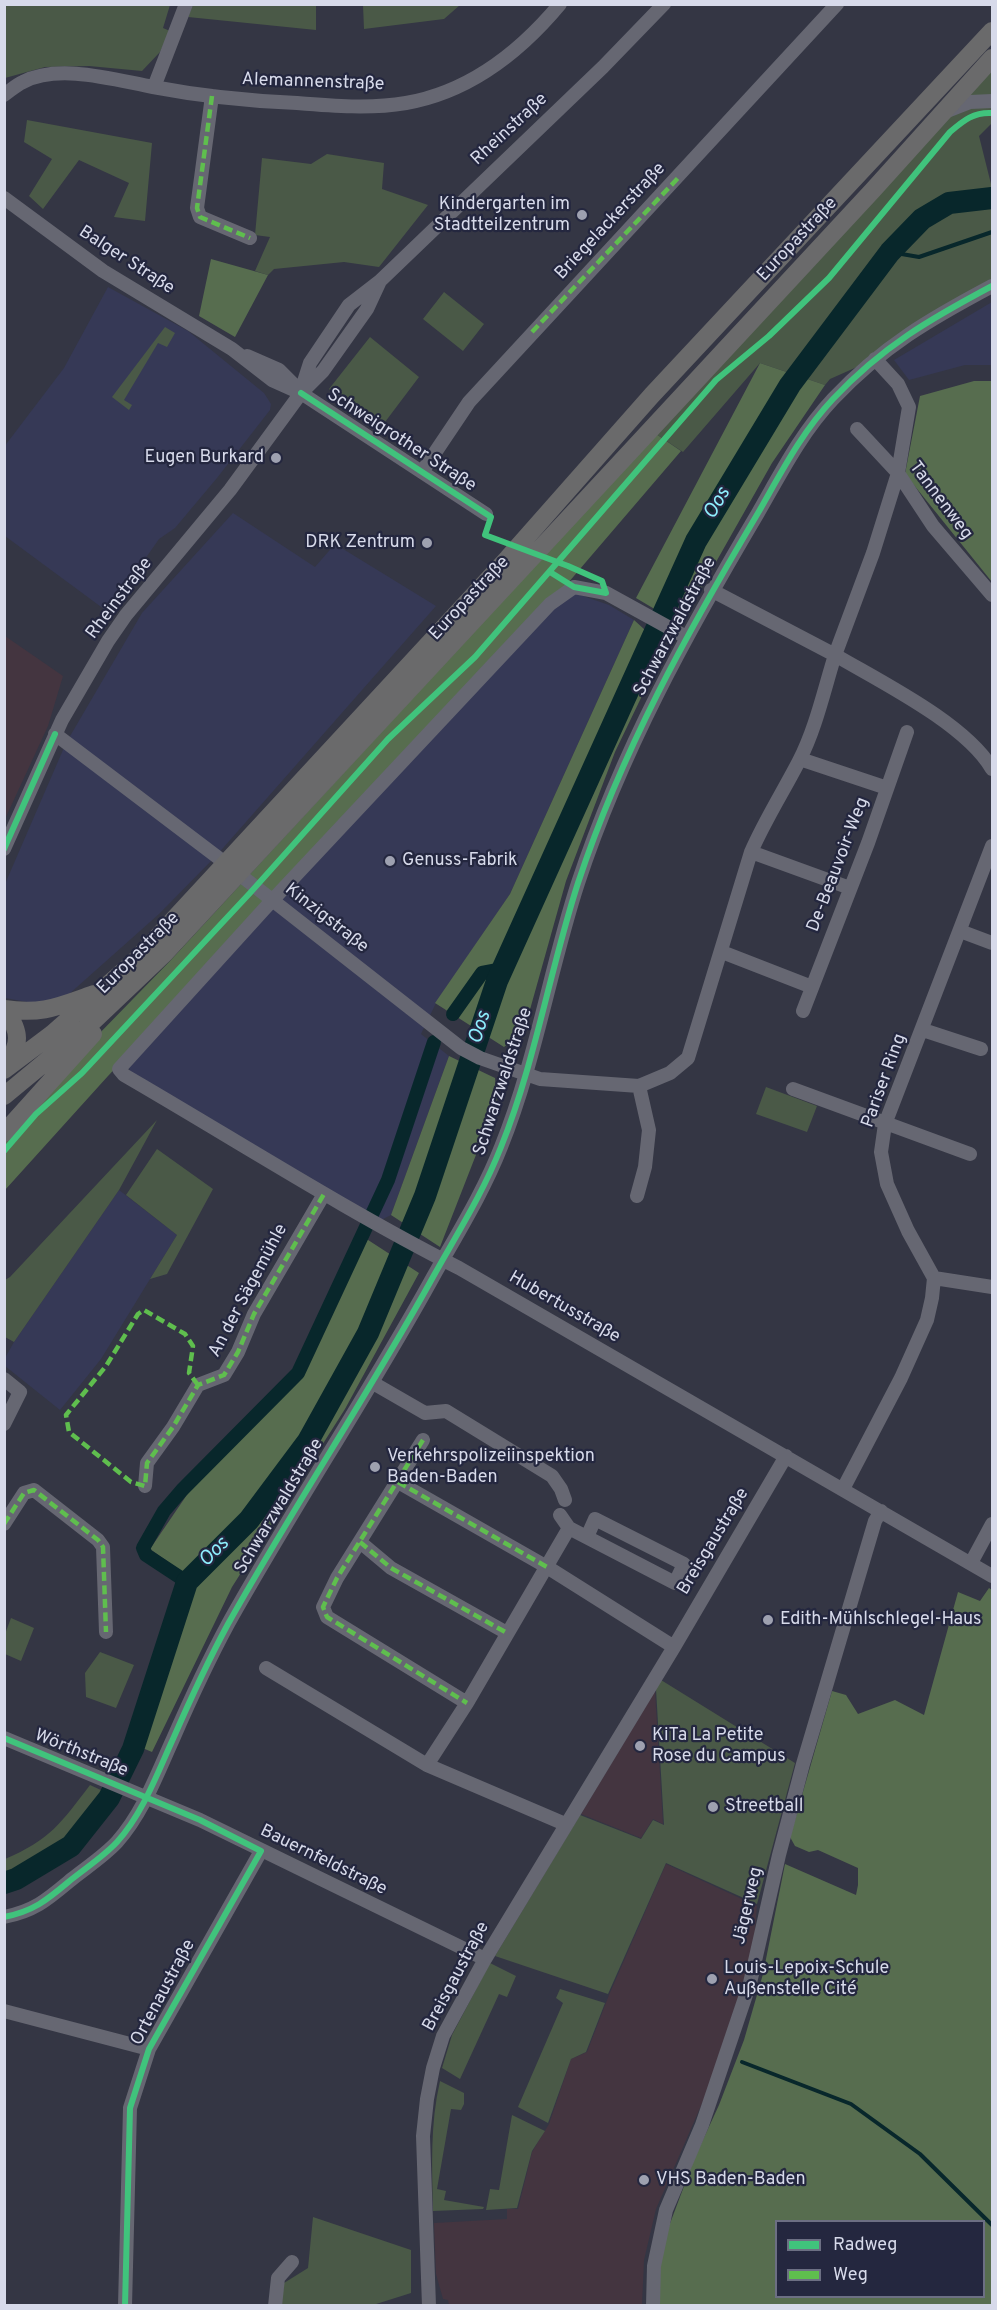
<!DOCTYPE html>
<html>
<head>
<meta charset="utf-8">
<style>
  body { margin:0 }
  #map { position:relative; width:997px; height:2310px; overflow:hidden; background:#343644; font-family:Overpass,sans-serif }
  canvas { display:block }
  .frame { position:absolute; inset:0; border:6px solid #d7daea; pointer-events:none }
  .legend { position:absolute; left:775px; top:2220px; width:210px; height:78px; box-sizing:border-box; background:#24273f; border:2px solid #6c6f83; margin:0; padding:8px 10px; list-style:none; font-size:18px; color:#d7daea }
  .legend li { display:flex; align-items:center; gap:12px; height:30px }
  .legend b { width:30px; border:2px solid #6c6f83 }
</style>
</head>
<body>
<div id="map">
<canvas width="997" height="2310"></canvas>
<div class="frame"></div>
<ul class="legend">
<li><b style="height:8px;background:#40c37c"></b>Radweg</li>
<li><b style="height:8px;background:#5fbe4e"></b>Weg</li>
</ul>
</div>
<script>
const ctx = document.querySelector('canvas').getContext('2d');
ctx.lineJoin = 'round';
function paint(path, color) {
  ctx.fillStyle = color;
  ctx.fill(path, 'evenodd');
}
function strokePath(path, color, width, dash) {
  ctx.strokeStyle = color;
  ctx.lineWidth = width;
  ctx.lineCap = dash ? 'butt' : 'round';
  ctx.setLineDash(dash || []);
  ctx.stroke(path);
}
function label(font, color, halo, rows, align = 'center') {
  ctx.font = font + ' Overpass,sans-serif';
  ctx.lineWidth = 4.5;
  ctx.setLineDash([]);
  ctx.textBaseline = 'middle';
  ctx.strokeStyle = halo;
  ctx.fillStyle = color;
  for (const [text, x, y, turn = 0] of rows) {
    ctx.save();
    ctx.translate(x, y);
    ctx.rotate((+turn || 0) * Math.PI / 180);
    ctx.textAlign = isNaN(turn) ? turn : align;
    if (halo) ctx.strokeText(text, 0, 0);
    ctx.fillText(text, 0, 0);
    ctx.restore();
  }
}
const built = new Path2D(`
  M108,287L188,331L264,393L271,404L270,410L217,478L175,528L159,539L108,612L5,536L4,447L64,368Z
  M992,302V365H965L909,380L894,360Z
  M233,513L315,567L335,544L436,606L216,856L159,914L68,995L38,1004L5,998V884L66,743L142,613Z
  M563,589L609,605L634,620L510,894L436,1003L421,1034L449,1056L391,1215L377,1222L130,1073L128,1061Z
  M119,1190L177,1235L101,1359L60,1410L5,1366V1358L14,1342Z`);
const education = new Path2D(`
  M5,636L63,676L48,726L5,819Z
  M655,1691L663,1824L653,1819L641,1838L581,1814Z
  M666,1864L757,1906L754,1942L745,1976L707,2092L656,2209L644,2260L642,2305H449L448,2300L443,2299L436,2274L434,2223L507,2219V2209H518L532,2152L549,2124L571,2059L587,2052L609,1995Z`);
const green = new Path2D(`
  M5,5H170L163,28L170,31L160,52L142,71L89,66L45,67L5,78Z
  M193,5H316V30L188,17Z
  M363,5V4L460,5L444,19L364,29Z
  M992,67V123L979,136L992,188V286L875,359L830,379L825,385L760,363L683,452L656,434Z
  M27,120L152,143L145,221L114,217L129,183L79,160L43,209L29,196L52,159L24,142Z
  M327,154L384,163L382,189L428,205L379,267L344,262L274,269L268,275L255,271L270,237L255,235L262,158L311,164Z
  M444,292L484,324L463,351L423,319Z
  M165,327L175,333L167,347L158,343L124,400L132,405L129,410L112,397Z
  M370,337L419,377L379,430L329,389Z
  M766,1087L817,1106L807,1132L756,1114Z
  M157,1120L119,1190L14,1342L5,1337V1280L10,1277Z
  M157,1149L213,1189L167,1274L150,1279L177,1235L126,1195Z
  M11,1618L34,1628L21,1661L5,1654V1634Z
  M100,1652L134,1665L116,1708L86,1697L85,1673Z
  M661,1680L795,1763L757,1904L666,1863L608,1994L495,1956L580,1815L641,1839L653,1820L664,1825L656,1689Z
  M90,1785L103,1791L60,1844L40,1859L5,1872V1859C50,1840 61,1823 90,1785Z
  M490,1963L516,1976L507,1997L499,1994L460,2079L442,2068L452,2035Z
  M560,1989L605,2003L586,2052L571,2059L548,2123L518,2107L563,2003L556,1998Z
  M440,2081L464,2093V2104L461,2110L451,2109L437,2189L446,2191L444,2200L484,2207L483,2209L433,2211C432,2167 430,2124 440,2081Z
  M512,2115L545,2131L532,2151L517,2208L486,2210L490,2189L499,2190Z
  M313,2217L411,2250V2293L373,2305L281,2306L284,2283L308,2268Z`);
const forest = new Path2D(`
  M211,259L268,275L235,337L199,316Z
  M760,363L825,385L772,463L690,608L673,620L636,598Z
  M974,381H992V582L905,474L920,396Z
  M656,434L681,451L550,604L108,1076L5,1190V1139L54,1080L170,961Z
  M634,620L665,648L615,752L566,881L524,1031L504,1047L435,1003L510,894Z
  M449,1056L495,1078L497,1101L440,1247L391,1215Z
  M365,1238L419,1273L345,1409L232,1587L152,1752L140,1747L194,1580L150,1549L195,1483L301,1375Z
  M989,1588L992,1590V2305L653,2306L654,2266L695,2157L719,2105L744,2040L763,1974L785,1864L856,1895L858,1885V1868L818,1850L809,1852L795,1846L790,1837L832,1691L846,1695L858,1714L895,1700L924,1715L958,1592L980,1601ZM776,2222H984V2296H776Z`);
const stream = new Path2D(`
  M890,252L919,257L992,232
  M742,2062L851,2104L920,2154L992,2225`);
const canal = new Path2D(`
  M453,1014L482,973L503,969
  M187,1582L146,1555L143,1548L164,1511L182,1490L298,1373L388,1180L434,1042`);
const river = new Path2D(`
  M4,1883L16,1879L71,1846L109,1798L133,1749L187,1582L249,1520L308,1441L368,1333L425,1196L497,981L696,541L790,385L890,252L922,219L949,203L992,198`);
const minor = new Path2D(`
  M154,87L186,4
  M4,95C10,91 16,85 23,82C59,63 115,80 153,87C200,96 249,101 297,103C333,106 371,109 406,103C469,92 520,52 560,4
  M212,96L197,208L200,217L250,238
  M947,111L970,102L992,101
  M4,198L103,271L232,349L272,380L301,393L486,514
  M247,356L279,370L298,389
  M301,391L310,363L349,305L380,281L603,67L664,4
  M857,429L898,473L933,526L992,595
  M422,472L469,402L837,4
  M711,590L835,655L873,553L898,473L909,407L898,384L875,359
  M686,637L606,593L574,587L550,604L267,906L119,1069L124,1075C236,1140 345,1210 459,1268L992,1576
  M55,734L216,856L461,1048L480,1058L540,1079L639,1086L670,1073L688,1058L751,852C765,820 783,792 799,761C816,728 824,690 835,655C881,682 966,724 992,769
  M800,759L887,788
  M4,849L62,720L108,641L126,615L230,490L301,393L323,371L367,309L380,281
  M751,852L850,888
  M960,931L992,943
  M722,952L812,987
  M803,1011L868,843L907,732
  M923,1030L981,1049
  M793,1089L970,1154
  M637,1196L645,1167L649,1130L639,1086
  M934,1278L992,1287
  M4,1379L20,1392L4,1424
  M373,1383L425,1413L446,1411L552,1476L561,1489L565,1500
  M423,1440L337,1578L323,1607L327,1617L467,1703
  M398,1482L547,1567L674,1647
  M145,1486L147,1463L173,1427L198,1385L224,1375L238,1352L254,1314L324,1194
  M843,1489L901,1378L927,1320L932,1298L934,1278L908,1231L887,1184L881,1152L885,1124L992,846
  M560,1515L569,1528L675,1583L684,1564L595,1519L587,1537
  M4,1524L24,1493L34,1490L98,1540L103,1547L106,1632
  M360,1542L391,1568L507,1633
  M971,1563L992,1524
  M266,1668L427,1765L565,1824
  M4,1738L200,1820L485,1959
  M427,1765L467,1703L569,1528
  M4,1917C35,1911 48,1899 72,1879C87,1867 104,1856 117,1842C143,1813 157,1774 173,1739C190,1700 208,1661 228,1624C294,1506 368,1395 433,1277C457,1234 483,1193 501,1147C535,1063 550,969 578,883C622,750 687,633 758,513C781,473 801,433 833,399C883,346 930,319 992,286
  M4,2011L149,2049
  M125,2306L130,2108L149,2049L261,1851
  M275,2306L278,2278L292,2262
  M429,2306L423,2136L427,2099L433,2068L443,2036L485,1959L674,1647L786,1456
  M653,2306L654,2266L666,2210L702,2125L750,1983L779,1855L803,1764L875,1521L881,1511`);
const major = new Path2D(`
  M4,1009C43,1015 59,1006 94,994
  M5,1009C21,1033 21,1043 5,1067
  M4,1070L52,1034L136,960L508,558L652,395L992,31
  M4,1096L85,1029L165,953L873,190L992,58
  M4,1133L93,1034`);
const quiet = new Path2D(`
  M212,96L197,208L200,217L250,238
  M532,332L680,176
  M198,1385L189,1373L193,1346L185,1334L144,1310L138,1314L106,1366L66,1415L69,1432L131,1482L145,1486L147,1463L173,1427L198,1385L224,1375L238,1352L254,1314L324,1194
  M423,1440L337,1578L323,1607L327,1617L467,1703
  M398,1482L547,1567
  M4,1524L24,1493L34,1490L98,1540L103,1547L106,1632
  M360,1542L391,1568L507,1633`);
const cycleway = new Path2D(`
  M301,393L491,517L485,535L568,566L602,581L606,593L574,587L550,572
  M4,849L55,734
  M4,1151L36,1114L82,1073L250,893L388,739L475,657L716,380L769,336L829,278L950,132C964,120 974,112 992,113
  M4,1738L200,1820L261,1851L149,2049L130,2108L125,2306
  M4,1917C35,1911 48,1899 72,1879C87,1867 104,1856 117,1842C143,1813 157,1774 173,1739C190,1700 208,1661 228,1624C294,1506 368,1395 433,1277C457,1234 483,1193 501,1147C535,1063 550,969 578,883C622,750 687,633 758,513C781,473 801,433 833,399C883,346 930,319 992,286`);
const markers = [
  [582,215,6,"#9ea1b0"],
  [276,458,6,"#9ea1b0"],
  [427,543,6,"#9ea1b0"],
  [390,861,6,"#9ea1b0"],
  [375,1467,6,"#9ea1b0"],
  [768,1620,6,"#9ea1b0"],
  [640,1746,6,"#9ea1b0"],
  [713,1807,6,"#9ea1b0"],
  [712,1979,6,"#9ea1b0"],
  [644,2180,6,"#9ea1b0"]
];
const streetNames = [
  ["Alemannenstraße",313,83,2],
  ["Rheinstraße",510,130,-43],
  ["Briegelackerstraße",611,222,-47],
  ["Europastraße",798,240,-47],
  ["Balger Straße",126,261,33],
  ["Schweigrother Straße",401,441,33],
  ["Tannenweg",940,501,53],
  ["Rheinstraße",120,599,-53],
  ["Europastraße",470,599,-47],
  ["Schwarzwaldstraße",676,627,-62],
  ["De-Beauvoir-Weg",839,865,-69],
  ["Kinzigstraße",326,919,38],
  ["Europastraße",139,954,-45],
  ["Pariser Ring",885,1081,-70],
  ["Schwarzwaldstraße",504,1082,-72],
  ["An der Sägemühle",249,1291,-62],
  ["Hubertusstraße",564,1308,30],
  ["Schwarzwaldstraße",280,1507,-59],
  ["Breisgaustraße",714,1542,-59],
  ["Wörthstraße",81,1754,22],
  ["Bauernfeldstraße",323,1861,26],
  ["Jägerweg",749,1906,-77],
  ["Breisgaustraße",457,1977,-62],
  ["Ortenaustraße",164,1993,-62]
];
const poiNames = [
  ["Kindergarten im",570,205,"right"],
  ["Stadtteilzentrum",570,226,"right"],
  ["Eugen Burkard",264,458,"right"],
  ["DRK Zentrum",415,543,"right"],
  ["Genuss-Fabrik",402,861],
  ["Verkehrspolizeiinspektion",387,1457],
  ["Baden-Baden",387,1478],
  ["Edith-Mühlschlegel-Haus",780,1620],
  ["KiTa La Petite",652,1736],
  ["Rose du Campus",652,1757],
  ["Streetball",725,1807],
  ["Louis-Lepoix-Schule",724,1969],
  ["Außenstelle Cité",724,1990],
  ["VHS Baden-Baden",656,2180]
];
const waterNames = [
  ["Oos",718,504,-59],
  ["Oos",481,1028,-72],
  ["Oos",215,1553,-45]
];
paint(built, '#363956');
paint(education, '#443540');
paint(green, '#4a5947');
paint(forest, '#576d4f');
strokePath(stream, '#08272b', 4);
strokePath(canal, '#08272b', 14);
strokePath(river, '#08272b', 22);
strokePath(minor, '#666772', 14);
strokePath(major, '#6a6a6b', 18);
strokePath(quiet, '#5fbe4e', 4.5, [9, 4.5]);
strokePath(cycleway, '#40c37c', 6);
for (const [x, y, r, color] of markers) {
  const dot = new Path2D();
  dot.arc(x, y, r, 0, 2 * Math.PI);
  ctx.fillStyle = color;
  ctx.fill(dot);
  strokePath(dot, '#24273f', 2);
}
label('18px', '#d7daea', '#24273f', streetNames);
label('18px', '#d7daea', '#24273f', poiNames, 'left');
label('italic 20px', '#8eeffe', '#24273f', waterNames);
</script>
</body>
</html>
